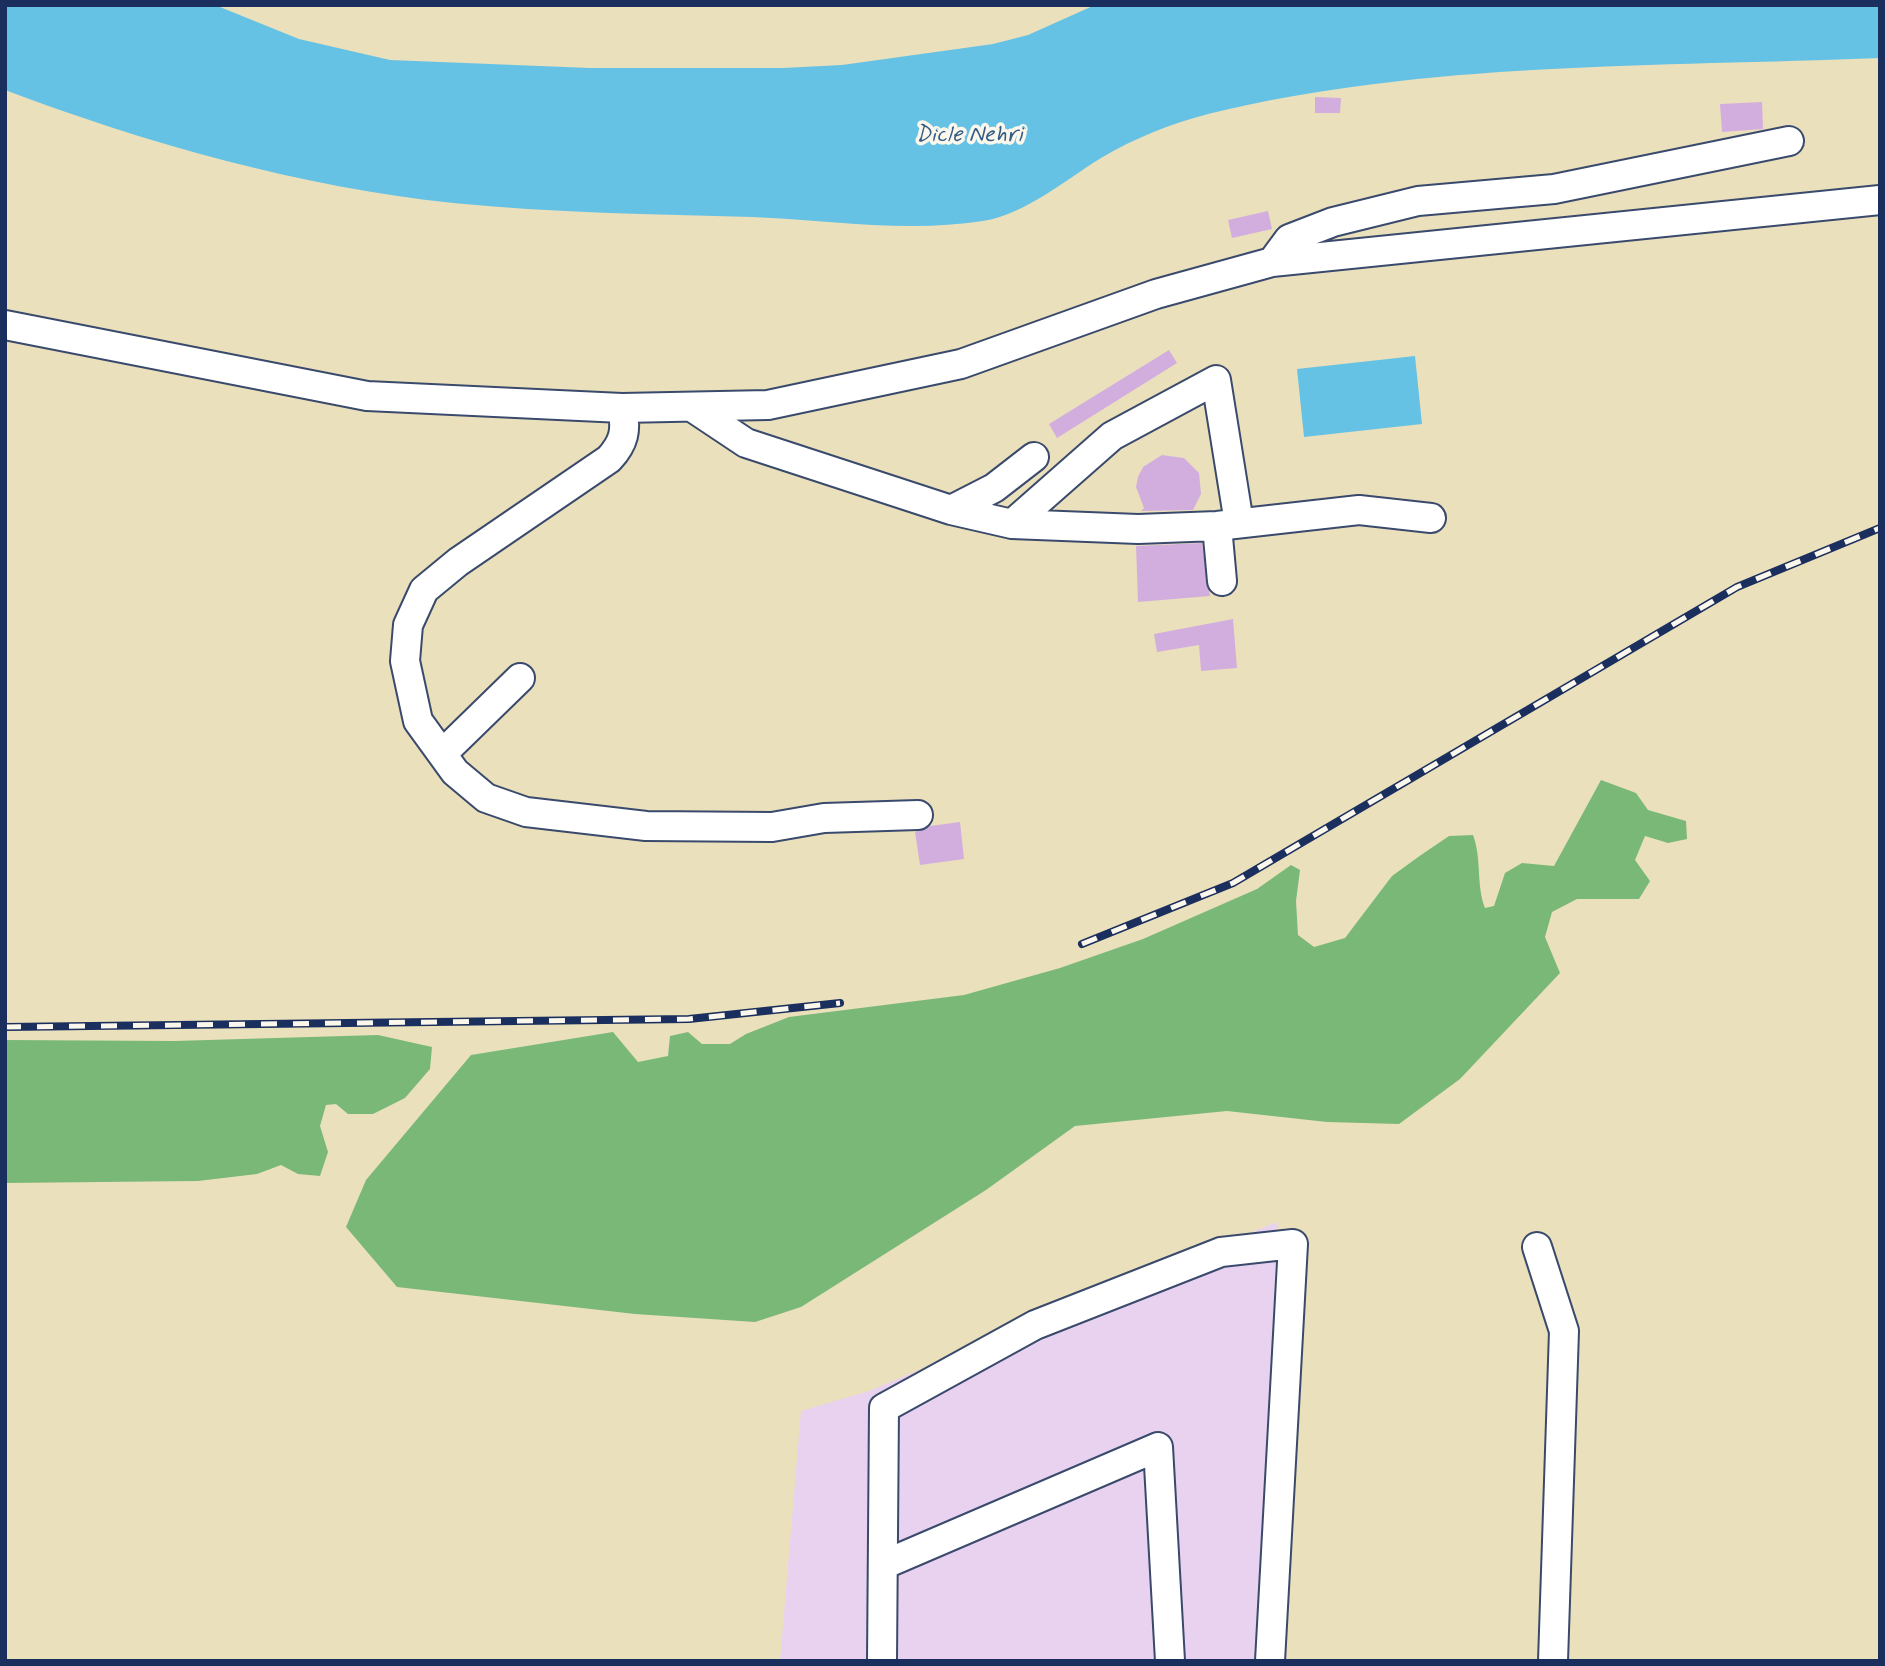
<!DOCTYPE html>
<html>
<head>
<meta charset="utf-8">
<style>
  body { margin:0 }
  #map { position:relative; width:1885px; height:1666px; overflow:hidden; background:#ebe0bc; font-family:Mynerve,sans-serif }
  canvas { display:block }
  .frame { position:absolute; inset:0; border:7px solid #1b2f5e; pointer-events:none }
</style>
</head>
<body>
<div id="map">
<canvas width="1885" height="1666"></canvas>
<div class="frame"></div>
</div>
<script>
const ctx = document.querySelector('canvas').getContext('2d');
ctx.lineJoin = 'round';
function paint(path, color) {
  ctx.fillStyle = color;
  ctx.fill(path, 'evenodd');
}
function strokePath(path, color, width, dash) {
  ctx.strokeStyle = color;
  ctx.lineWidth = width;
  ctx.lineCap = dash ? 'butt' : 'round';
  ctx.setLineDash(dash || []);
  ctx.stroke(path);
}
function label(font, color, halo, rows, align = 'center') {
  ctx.font = font + ' Mynerve,sans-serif';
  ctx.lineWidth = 7;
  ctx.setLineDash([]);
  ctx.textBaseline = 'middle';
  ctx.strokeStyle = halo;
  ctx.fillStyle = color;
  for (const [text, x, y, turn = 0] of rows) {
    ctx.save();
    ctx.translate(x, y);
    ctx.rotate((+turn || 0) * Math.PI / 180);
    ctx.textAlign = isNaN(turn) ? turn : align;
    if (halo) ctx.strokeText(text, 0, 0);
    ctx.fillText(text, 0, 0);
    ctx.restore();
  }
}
const built = new Path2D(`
  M1277,1222L1261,1661H780L801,1411L869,1391Z`);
const forest = new Path2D(`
  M1601,780L1636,793L1648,810L1686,821L1687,839L1668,843L1645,836L1635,860L1650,881L1639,899H1577L1552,912L1545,937L1560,973L1460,1079L1399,1124L1327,1122L1227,1111L1075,1126L986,1190L801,1307L755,1322L635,1314L397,1287L346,1227L366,1180L471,1055L613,1032L638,1062L668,1056L670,1036L688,1032L702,1044H730L746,1034L789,1017L964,995L1060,968L1143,939L1257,889L1291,865L1300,870L1296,901L1298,935L1314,947L1345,938L1392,876L1421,855L1449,836L1473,835C1482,859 1476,885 1485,908L1494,906L1505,873L1522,863L1554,866Z
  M378,1035L432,1047L430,1069L405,1098L373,1114H348L336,1104L326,1105L320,1126L328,1152L320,1176L298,1174L281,1165L257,1174L198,1181L5,1183V1040L174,1041Z`);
const water = new Path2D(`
  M5,5H215L299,39L390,60L590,68H783L842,65L993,44L1028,35L1095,5H1880V58C1658,67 1424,61 1208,114C1170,124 1135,138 1101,158C1065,180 1026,214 983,221C907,233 828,220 752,217C653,214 552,213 453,203C301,187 148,144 5,90Z
  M1415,356L1422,424L1304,437L1297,369Z`);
const building = new Path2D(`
  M1315,97L1341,98L1340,113H1315Z
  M1762,102L1763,129L1722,132L1720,104Z
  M1268,211L1272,229L1232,238L1228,220Z
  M1169,350L1177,363L1057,438L1049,424Z
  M1162,455L1184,458L1199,473L1201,494L1193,510L1141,511L1144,508L1136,487L1138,477L1143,467Z
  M1202,543L1210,596L1138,602L1136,546Z
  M1233,619L1237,668L1201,671L1199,645L1157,652L1154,634Z
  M960,822L964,859L920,865L915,832L930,826Z`);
const minor = new Path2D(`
  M1272,262L1289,239L1333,222L1418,201L1554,189L1789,141
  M5,325L367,396L622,408L768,405L961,364L1156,294L1272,262L1880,200
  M692,407L746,443L951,510L1012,524L1138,529L1217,526L1359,510L1431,518
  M622,408C627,430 624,443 609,459L458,562L424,590L408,625L405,661L418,721L455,772L486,798L526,812L646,826L772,827L824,818L918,815
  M951,510L994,488L1034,457
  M1012,524L1112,436L1216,380L1239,523
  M1217,526L1222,581
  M442,754L520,678
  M1537,1247L1564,1331L1553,1661
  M883,1565L1158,1447L1170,1661
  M882,1661L884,1408L1035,1325L1221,1252L1293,1244L1270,1661`);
const rail = new Path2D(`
  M1082,944L1233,883L1737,587L1880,528
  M5,1027L689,1019L840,1003`);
const waterNames = [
  ["Dicle Nehri",969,136]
];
paint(built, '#e8d2ef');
paint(forest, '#7ab878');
paint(water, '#66c2e4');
paint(building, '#d2aedf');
strokePath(minor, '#3a4a6c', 32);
strokePath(minor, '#fff', 28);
strokePath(rail, '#1b2f5e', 8);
strokePath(rail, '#fbf7ec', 5, [16]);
label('italic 23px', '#325b86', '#fbf7ec', waterNames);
</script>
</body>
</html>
